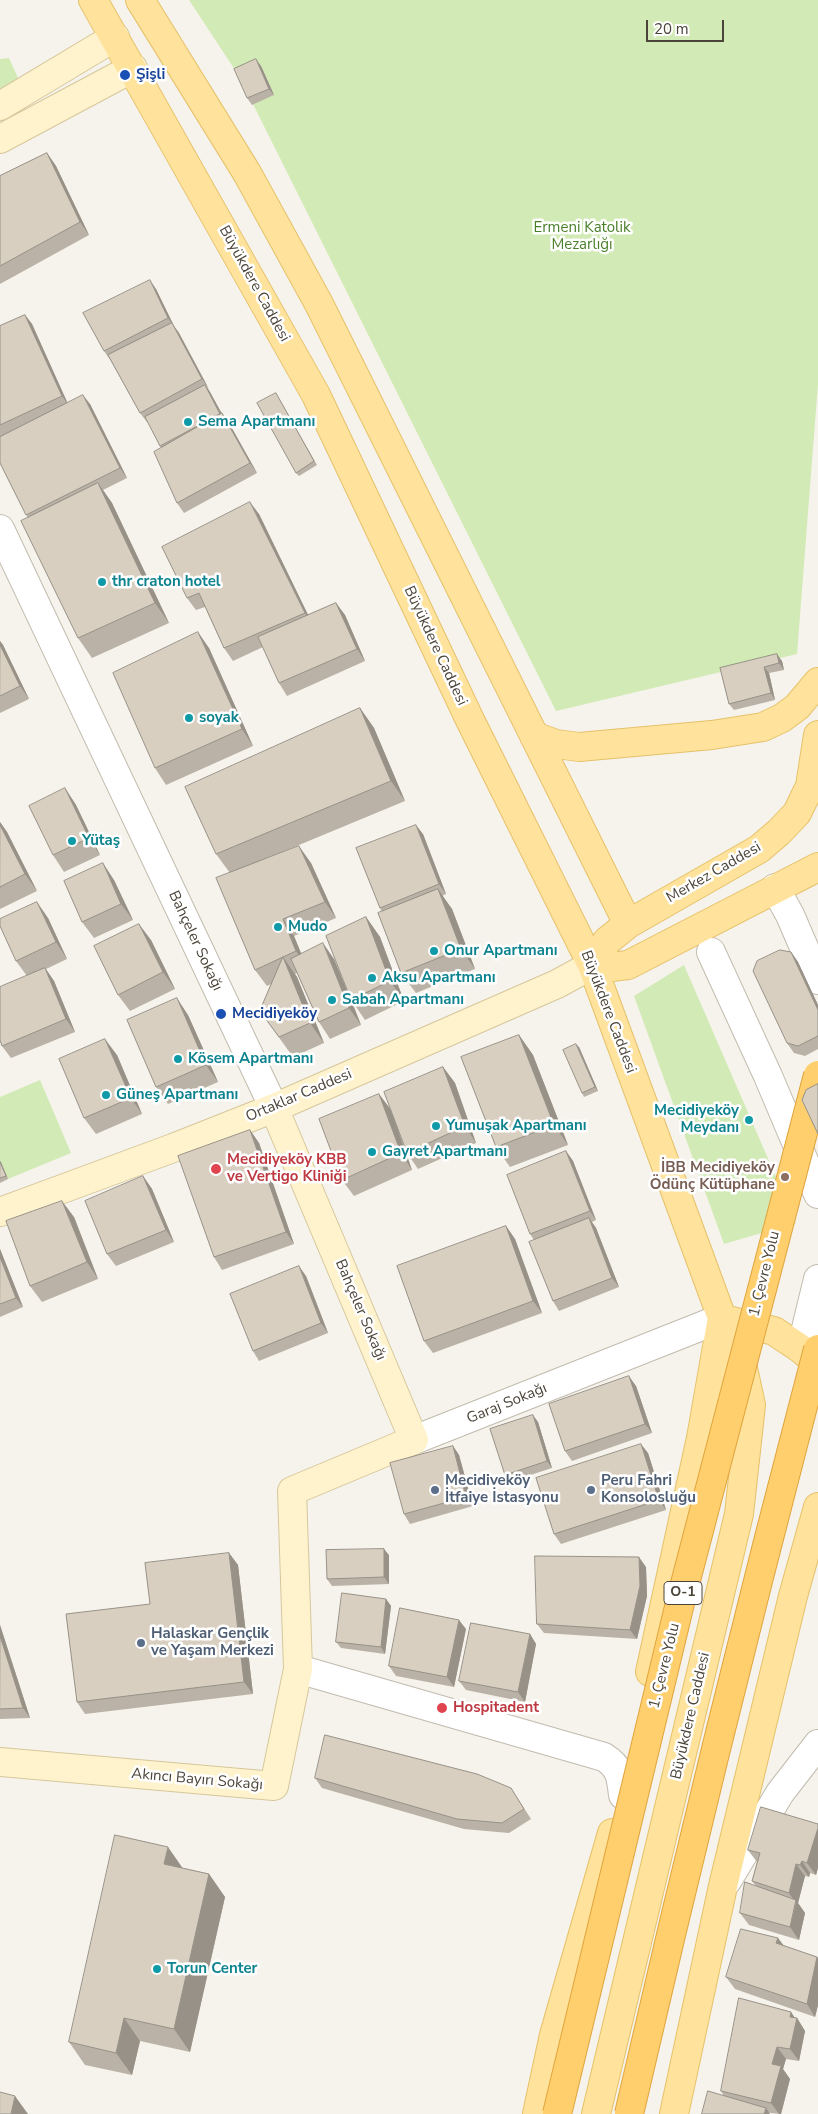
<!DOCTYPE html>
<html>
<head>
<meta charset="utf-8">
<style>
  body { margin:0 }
  #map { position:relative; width:818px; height:2114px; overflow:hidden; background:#f6f3ec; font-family:"Nunito Sans",sans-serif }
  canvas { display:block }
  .scale { position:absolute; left:646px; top:20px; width:78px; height:22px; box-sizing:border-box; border:2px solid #4b4439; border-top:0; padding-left:6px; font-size:15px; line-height:18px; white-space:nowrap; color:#4b4439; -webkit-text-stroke:4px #fff; paint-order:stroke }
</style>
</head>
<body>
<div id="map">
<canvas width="818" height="2114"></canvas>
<div class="scale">20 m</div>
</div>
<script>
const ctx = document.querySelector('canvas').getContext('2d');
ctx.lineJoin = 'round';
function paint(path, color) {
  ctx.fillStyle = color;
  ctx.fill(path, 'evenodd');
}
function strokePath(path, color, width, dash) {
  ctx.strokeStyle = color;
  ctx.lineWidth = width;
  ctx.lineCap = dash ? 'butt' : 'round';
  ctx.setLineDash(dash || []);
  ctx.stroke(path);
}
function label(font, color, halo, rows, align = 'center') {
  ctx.font = font + ' "Nunito Sans",sans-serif';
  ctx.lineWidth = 5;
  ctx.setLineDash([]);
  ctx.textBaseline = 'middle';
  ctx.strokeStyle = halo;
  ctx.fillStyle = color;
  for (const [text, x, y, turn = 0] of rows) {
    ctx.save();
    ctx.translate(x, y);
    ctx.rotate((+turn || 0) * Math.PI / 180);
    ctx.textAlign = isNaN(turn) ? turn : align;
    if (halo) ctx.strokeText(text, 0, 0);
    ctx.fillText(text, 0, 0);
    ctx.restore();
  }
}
const green = new Path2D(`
  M189,0H818V384L797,654L556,711L239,76Z
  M9,58L19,80L0,90V59Z
  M684,965L796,1223L724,1244L634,996Z
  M40,1080L71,1153L8,1179L0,1162V1097Z`);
const street = new Path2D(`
  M0,529L274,1108
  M775,888L790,915L818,980
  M711,952L768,1076L818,1194
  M801,1349L818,1279
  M414,1440L722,1318
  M298,1669L604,1757C620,1767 621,1777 623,1795
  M727,1881L780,1793L818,1744`);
const secondary = new Path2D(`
  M0,106L115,37
  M0,139L133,68
  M0,1212L173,1148L274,1108L557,984L592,965
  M0,1762L274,1786L298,1669L292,1491L414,1440L274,1108`);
const primary = new Path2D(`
  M93,0L316,395L470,720L592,965L722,1318L739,1350L751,1405L739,1514L596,2114
  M140,0L247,173L319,304L628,924
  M534,736L556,744L579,747L712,735L763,727L782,718L797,707L818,682
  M592,965L607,941L628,924L759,849L779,832L797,813L810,786L818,735
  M592,965L603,968L628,965L818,867
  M728,1320L774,1331L801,1349L818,1364
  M650,1672L701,1438L722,1318
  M537,2114L554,2035L612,1833
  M674,2114L723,1886L793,1596L818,1507`);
const highwayBridge = new Path2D(`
  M557,2114L680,1603L818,1075
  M629,2114C688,1858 751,1603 818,1349`);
const wall = new Path2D(`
  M261,66L274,95L252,105L247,98Z
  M47,153L56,166L89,235L0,284V176Z
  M156,289L174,326L179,333L221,413L229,423L257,473L184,513L177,503L161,448L148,422H147L140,413L111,361L104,351Z
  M25,315L32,324L67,403L90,404L127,478L103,490L112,503L169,623L92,658L78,638L28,518L0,463V326Z
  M276,393L317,465L299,476L296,473Z
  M259,514L308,615L336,603L345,615L365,661L287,696L279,683L263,647L233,661L224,648L205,607L196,610L187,598Z
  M0,641L3,645L29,699L0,713Z
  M209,648L253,746L166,785L155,768Z
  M782,661L784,670L769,673L775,700L734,710L729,704L720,668Z
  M360,708L374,728L405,801L258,862L311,863L336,918L294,936L301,953L334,959L346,987L366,917L380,937L404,1001L365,1020L352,1001L361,1025L330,1039L319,1022L297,973L295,974L297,977L324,1043L293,1057L260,1011L271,984L267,986L255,970L230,873L216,854Z
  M65,788L76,805L100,855L64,872L53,855Z
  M0,822L7,832L37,891L0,909Z
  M423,834L446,894L442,896L452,909L475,969L416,993L401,973L382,912L380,908Z
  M114,880L133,920L94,938L82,922Z
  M48,918L67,959L46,969L54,981L75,1032L11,1058L2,1046L27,976L16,961Z
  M151,940L175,989L130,1011L118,995Z
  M791,952L798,962L818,1005V1049L805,1056L794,1053L787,1043Z
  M188,1015L218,1082L168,1104L156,1087Z
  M519,1035L533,1055L568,1145L510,1167L496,1147Z
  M579,1047L598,1091L584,1097L582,1093Z
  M117,1055L142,1114L96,1134L84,1118Z
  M443,1067L455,1083L476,1143L418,1169L407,1153L391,1112L412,1170L354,1196L342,1180L379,1094L391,1110Z
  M250,1130L259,1143L294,1244L222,1270L214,1257Z
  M566,1151L573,1161L596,1220L592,1222L596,1228L619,1287L559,1311L553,1301L534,1240L530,1234Z
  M0,1161L8,1179L0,1183Z
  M143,1176L152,1189L174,1242L116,1266L107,1254Z
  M74,1217L98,1279L42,1302L30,1286Z
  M506,1226L515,1239L542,1313L433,1353L424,1341Z
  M0,1249L23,1307L0,1317Z
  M306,1276L328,1333L259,1361L253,1351Z
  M636,1386L652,1433L572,1461L565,1451Z
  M538,1422L552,1468L509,1482L505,1475Z
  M453,1446L459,1455L473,1506L410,1524L404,1514Z
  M648,1453L666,1510L561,1544L554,1534Z
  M229,1553L238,1565L253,1694L85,1714L77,1702L150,1604Z
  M389,1555V1584L332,1586L327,1579Z
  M646,1567L647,1596L637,1639L544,1633L537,1624Z
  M386,1599L391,1606L385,1654L341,1648L336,1642Z
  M0,1625L30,1718L0,1719Z
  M466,1629L454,1687L396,1676L389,1666Z
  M530,1634L536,1644L525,1702L466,1690L459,1681Z
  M315,1778L511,1788L531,1819L509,1833L464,1829L322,1788Z
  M818,1824V1868L816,1875L810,1873L809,1877L805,1876L798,1903L805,1913L799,1940L749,1925L740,1913L756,1886L752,1881L757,1862L748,1850Z
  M183,1868L209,1874L225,1897L190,2052L140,2041L132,2075L85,2065L69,2042Z
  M778,1938L783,1945L818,1958V2005L815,2017L735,1989L726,1977Z
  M791,2012L795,2018H797L805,2031L799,2061L786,2059L783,2069L790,2079L781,2114L770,2113L724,2096L721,2091Z`);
const shadedWall = new Path2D(`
  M256,59L261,66L274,95L269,89Z
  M47,153L56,166L89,235L80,222Z
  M150,280L156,289L174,326L179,333L209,389L202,379L174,326L168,318Z
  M25,315L32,324L69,406L62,396Z
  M205,385L210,392L226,421L221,415Z
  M83,395L90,404L127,478L120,468Z
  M222,413L229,423L257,473L250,463Z
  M98,483L112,503L169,623L155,603Z
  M250,502L259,514L313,625L305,613Z
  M336,603L345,615L365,661L357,649Z
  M198,632L209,648L253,746L242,729Z
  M0,641L3,645L29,699L20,686L0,645Z
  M777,654L782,661L784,670L779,663Z
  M764,667L769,673L775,700L771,693Z
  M360,708L374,728L405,801L391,781Z
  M65,788L76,805L100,855L89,838Z
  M0,822L7,832L37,891L25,874L0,825Z
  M416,825L423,834L446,894L439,884Z
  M299,846L311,863L336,918L325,902Z
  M103,863L114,880L133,920L121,904Z
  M438,889L452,909L475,969L461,949Z
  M37,902L48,918L67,959L56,942Z
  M366,917L380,937L404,1001L390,981Z
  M283,919L294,936L307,968L296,951Z
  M139,924L151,940L175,989L163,972Z
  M323,943L334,959L361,1025L349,1008Z
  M791,952L798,962L818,1005V1010Z
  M283,957L297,977L324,1043L310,1023Z
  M45,968L54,981L75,1032L66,1019Z
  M177,998L188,1015L218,1082L206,1065Z
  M519,1035L533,1055L568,1145L554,1125Z
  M105,1039L117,1055L142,1114L131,1098Z
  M576,1044L579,1047L598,1091L595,1087Z
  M443,1067L455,1083L476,1143L465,1126Z
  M379,1094L391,1110L412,1170L401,1153Z
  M250,1130L259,1143L294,1244L286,1232Z
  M566,1151L573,1161L596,1220L590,1211Z
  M0,1161L1,1162L8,1179L6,1176Z
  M143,1176L152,1189L174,1242L166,1230Z
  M62,1201L74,1217L98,1279L87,1262Z
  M589,1218L596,1228L619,1287L612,1278Z
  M506,1226L515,1239L542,1313L533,1301Z
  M0,1249L23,1307L16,1298L0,1257Z
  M299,1266L306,1276L328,1333L321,1323Z
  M629,1376L636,1386L652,1433L645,1424Z
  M533,1415L538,1422L552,1468L547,1461Z
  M641,1444L648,1453L666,1510L659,1500Z
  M453,1446L459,1455L473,1506L466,1497Z
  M384,1549L389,1555V1584L384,1577Z
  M229,1553L238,1565L253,1694L244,1682Z
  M639,1557L646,1567L647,1596L637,1639L630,1630Z
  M386,1599L391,1606L385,1654L381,1647Z
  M459,1620L466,1629L454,1687L447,1677Z
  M0,1625L30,1718L23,1708L0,1636Z
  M530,1634L536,1644L525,1702L518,1692Z
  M818,1828V1868L816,1875L807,1863Z
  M168,1847L184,1870L164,1864Z
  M802,1861L810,1873L809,1877L800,1865Z
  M796,1864L805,1876L798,1903L805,1913L799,1940L790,1927L796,1903L789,1893Z
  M209,1874L225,1897L190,2052L174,2029Z
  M778,1938L787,1950L776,1943Z
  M817,1957L818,1958V2005L815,2017L807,2004Z
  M791,2012L796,2020L797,2018L805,2031L799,2061L790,2049V2017Z
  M124,2018L140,2041L132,2075L116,2053Z
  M777,2047L786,2059L783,2069L790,2079L781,2114H779L771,2103L772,2064Z
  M15,2096L28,2114H11Z
  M766,2108L770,2114H764Z`);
const building = new Path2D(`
  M256,59L269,89L247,98L234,69Z
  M47,153L80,222L0,266V176Z
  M150,280L168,318L104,351L83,313Z
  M25,315L62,396L0,425V326Z
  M172,323L202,379L140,413L108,355Z
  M205,385L220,414L160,446L145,417Z
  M276,393L314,461L296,473L257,403Z
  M83,395L120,468L26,515L0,463V437Z
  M222,413L250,463L177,503L154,452Z
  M98,483L155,603L78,638L21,521Z
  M250,502L305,613L224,648L199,593L187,598L162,547Z
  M336,603L357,649L279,683L258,637Z
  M198,632L242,729L155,768L113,673Z
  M0,645L20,686L0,696Z
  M777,654L779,663L764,667L771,693L729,704L720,668Z
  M360,708L391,781L216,854L185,787Z
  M65,788L89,838L53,855L29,806Z
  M0,825L25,874L0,887Z
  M416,825L439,884L380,908L356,848Z
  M299,846L325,902L283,919L296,951L255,970L216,878Z
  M103,863L121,904L82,922L64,881Z
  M438,889L461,949L401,973L378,913Z
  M37,902L56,942L16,961L0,926V919Z
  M366,917L390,981L351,1000L326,936Z
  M139,924L163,972L118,995L94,946Z
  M323,943L349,1008L319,1022L291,959Z
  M780,950L791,952L818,1010V1036L798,1046L787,1043L753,971L757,961Z
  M283,957L310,1023L279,1037L260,1011Z
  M45,968L66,1019L2,1046L0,1040V987Z
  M177,998L206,1065L156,1087L127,1020Z
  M519,1035L554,1125L496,1147L461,1057Z
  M105,1039L131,1098L84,1118L59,1059Z
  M576,1044L595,1087L582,1093L563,1050Z
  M443,1067L465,1126L407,1153L384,1092Z
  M818,1084V1134L802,1100L806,1090Z
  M379,1094L401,1153L342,1180L319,1119Z
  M250,1130L286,1232L214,1257L178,1156Z
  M566,1151L590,1211L530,1234L507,1175Z
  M0,1162L6,1176L0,1178Z
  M143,1176L166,1230L107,1254L85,1201Z
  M62,1201L87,1262L30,1286L6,1221Z
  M589,1218L612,1278L553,1301L529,1242Z
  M506,1226L533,1301L424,1341L397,1266Z
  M0,1257L16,1298L0,1304Z
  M299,1266L321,1323L253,1351L230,1294Z
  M629,1376L645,1424L565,1451L549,1404Z
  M533,1415L547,1461L505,1475L490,1429Z
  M641,1444L659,1500L554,1534L536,1478Z
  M453,1446L466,1497L404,1514L390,1463Z
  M384,1549V1577L327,1579L326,1550Z
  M229,1553L244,1682L77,1702L66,1614L150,1604L145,1563Z
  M535,1556L639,1557L640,1586L630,1630L537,1624Z
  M342,1593L386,1599L381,1647L336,1642Z
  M400,1608L459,1620L447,1677L389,1666Z
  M471,1623L530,1634L518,1692L459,1681Z
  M0,1636L23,1708L0,1709Z
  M325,1735L477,1774L511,1788L524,1809L502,1823L457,1819L315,1778Z
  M761,1807L818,1824V1828L807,1863L802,1861L800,1865L796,1864L789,1893L752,1881L760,1853L748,1850Z
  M115,1835L168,1847L164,1864L209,1874L174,2029L124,2018L116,2053L69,2042Z
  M745,1882L796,1900L790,1927L740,1913Z
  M741,1929L778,1938L776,1943L817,1957L807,2004L726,1977Z
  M739,1998L791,2012L790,2017L797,2018L790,2049L777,2047L772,2064L781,2066L771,2103L721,2091Z
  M708,2091L766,2108L764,2114H702Z
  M0,2092L15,2096L11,2114H0Z`);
const markers = [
  [125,75,6,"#1a4fb4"],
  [188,422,5,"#0f9aa8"],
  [102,582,5,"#0f9aa8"],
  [189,718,5,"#0f9aa8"],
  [72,841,5,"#0f9aa8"],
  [278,927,5,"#0f9aa8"],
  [434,951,5,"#0f9aa8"],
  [372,978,5,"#0f9aa8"],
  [332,1000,5,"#0f9aa8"],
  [221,1014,6,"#1a4fb4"],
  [178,1059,5,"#0f9aa8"],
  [106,1095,5,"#0f9aa8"],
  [749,1120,5,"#0f9aa8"],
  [436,1126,5,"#0f9aa8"],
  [372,1152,5,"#0f9aa8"],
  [216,1169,6,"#e0444e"],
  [785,1177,5,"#8d6e63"],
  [435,1490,5,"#5c6f8a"],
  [591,1490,5,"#5c6f8a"],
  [141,1643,5,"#5c6f8a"],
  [442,1708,6,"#e0444e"],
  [157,1969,5,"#0f9aa8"]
];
const shields = [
  [683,1593,38]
];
const shieldNames = [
  ["O-1",683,1593]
];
const transitNames = [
  ["Şişli",136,75],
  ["Mecidiyeköy",232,1014]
];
const parkNames = [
  ["Ermeni Katolik",582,228],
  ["Mezarlığı",582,245]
];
const streetNames = [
  ["Büyükdere Caddesi",254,284,61],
  ["Büyükdere Caddesi",435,646,65],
  ["Merkez Caddesi",714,873,-30],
  ["Bahçeler Sokağı",195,941,65],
  ["Büyükdere Caddesi",608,1012,69],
  ["Ortaklar Caddesi",299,1096,-23],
  ["1. Çevre Yolu",765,1274,-76],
  ["Bahçeler Sokağı",360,1310,67],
  ["Garaj Sokağı",507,1404,-22],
  ["1. Çevre Yolu",665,1666,-76],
  ["Büyükdere Caddesi",691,1716,-77],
  ["Akıncı Bayırı Sokağı",197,1780,5]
];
const cultureNames = [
  ["Sema Apartmanı",198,422],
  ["thr craton hotel",112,582],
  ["soyak",199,718],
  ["Yütaş",82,841],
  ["Mudo",288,927],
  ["Onur Apartmanı",444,951],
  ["Aksu Apartmanı",382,978],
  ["Sabah Apartmanı",342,1000],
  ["Kösem Apartmanı",188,1059],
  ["Güneş Apartmanı",116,1095],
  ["Mecidiyeköy",739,1111,"right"],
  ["Meydanı",739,1128,"right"],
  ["Yumuşak Apartmanı",446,1126],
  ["Gayret Apartmanı",382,1152],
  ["Torun Center",167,1969]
];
const healthNames = [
  ["Mecidiyeköy KBB",227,1160],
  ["ve Vertigo Kliniği",227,1177],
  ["Hospitadent",453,1708]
];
const educationNames = [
  ["İBB Mecidiyeköy",775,1168],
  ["Ödünç Kütüphane",775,1185]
];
const serviceNames = [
  ["Mecidiyeköy",445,1481],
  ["İtfaiye İstasyonu",445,1498],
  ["Peru Fahri",601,1481],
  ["Konsolosluğu",601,1498],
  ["Halaskar Gençlik",151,1634],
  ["ve Yaşam Merkezi",151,1651]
];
paint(green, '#d2eab5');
strokePath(street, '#c2bbae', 30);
strokePath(secondary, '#d6c79b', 30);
strokePath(primary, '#e6c16a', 30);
strokePath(street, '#fff', 28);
strokePath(secondary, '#fff3cd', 28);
strokePath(primary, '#ffe39c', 28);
strokePath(highwayBridge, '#e0a43c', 30, []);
strokePath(highwayBridge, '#ffcf6e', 28);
paint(wall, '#bab2a6');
paint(shadedWall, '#979187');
paint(building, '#d8cfc1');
strokePath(building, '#979187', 1);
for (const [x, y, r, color] of markers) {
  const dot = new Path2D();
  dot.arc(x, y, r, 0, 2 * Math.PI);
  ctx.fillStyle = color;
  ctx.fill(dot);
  strokePath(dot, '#fff', 2);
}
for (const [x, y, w] of shields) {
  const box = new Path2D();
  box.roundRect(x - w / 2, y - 11.5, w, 23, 4);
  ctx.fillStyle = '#fff';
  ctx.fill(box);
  strokePath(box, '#4b4439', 1);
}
label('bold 14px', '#4b4439', null, shieldNames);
label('bold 15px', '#164399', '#fff', transitNames, 'left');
label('15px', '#4a7f2a', '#fff', parkNames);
label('15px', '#4b4439', '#fff', streetNames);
label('bold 15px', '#0d838f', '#fff', cultureNames, 'left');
label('bold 15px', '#be3a42', '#fff', healthNames, 'left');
label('bold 15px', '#785e54', '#fff', educationNames, 'right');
label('bold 15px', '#4e5e75', '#fff', serviceNames, 'left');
</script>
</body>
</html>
